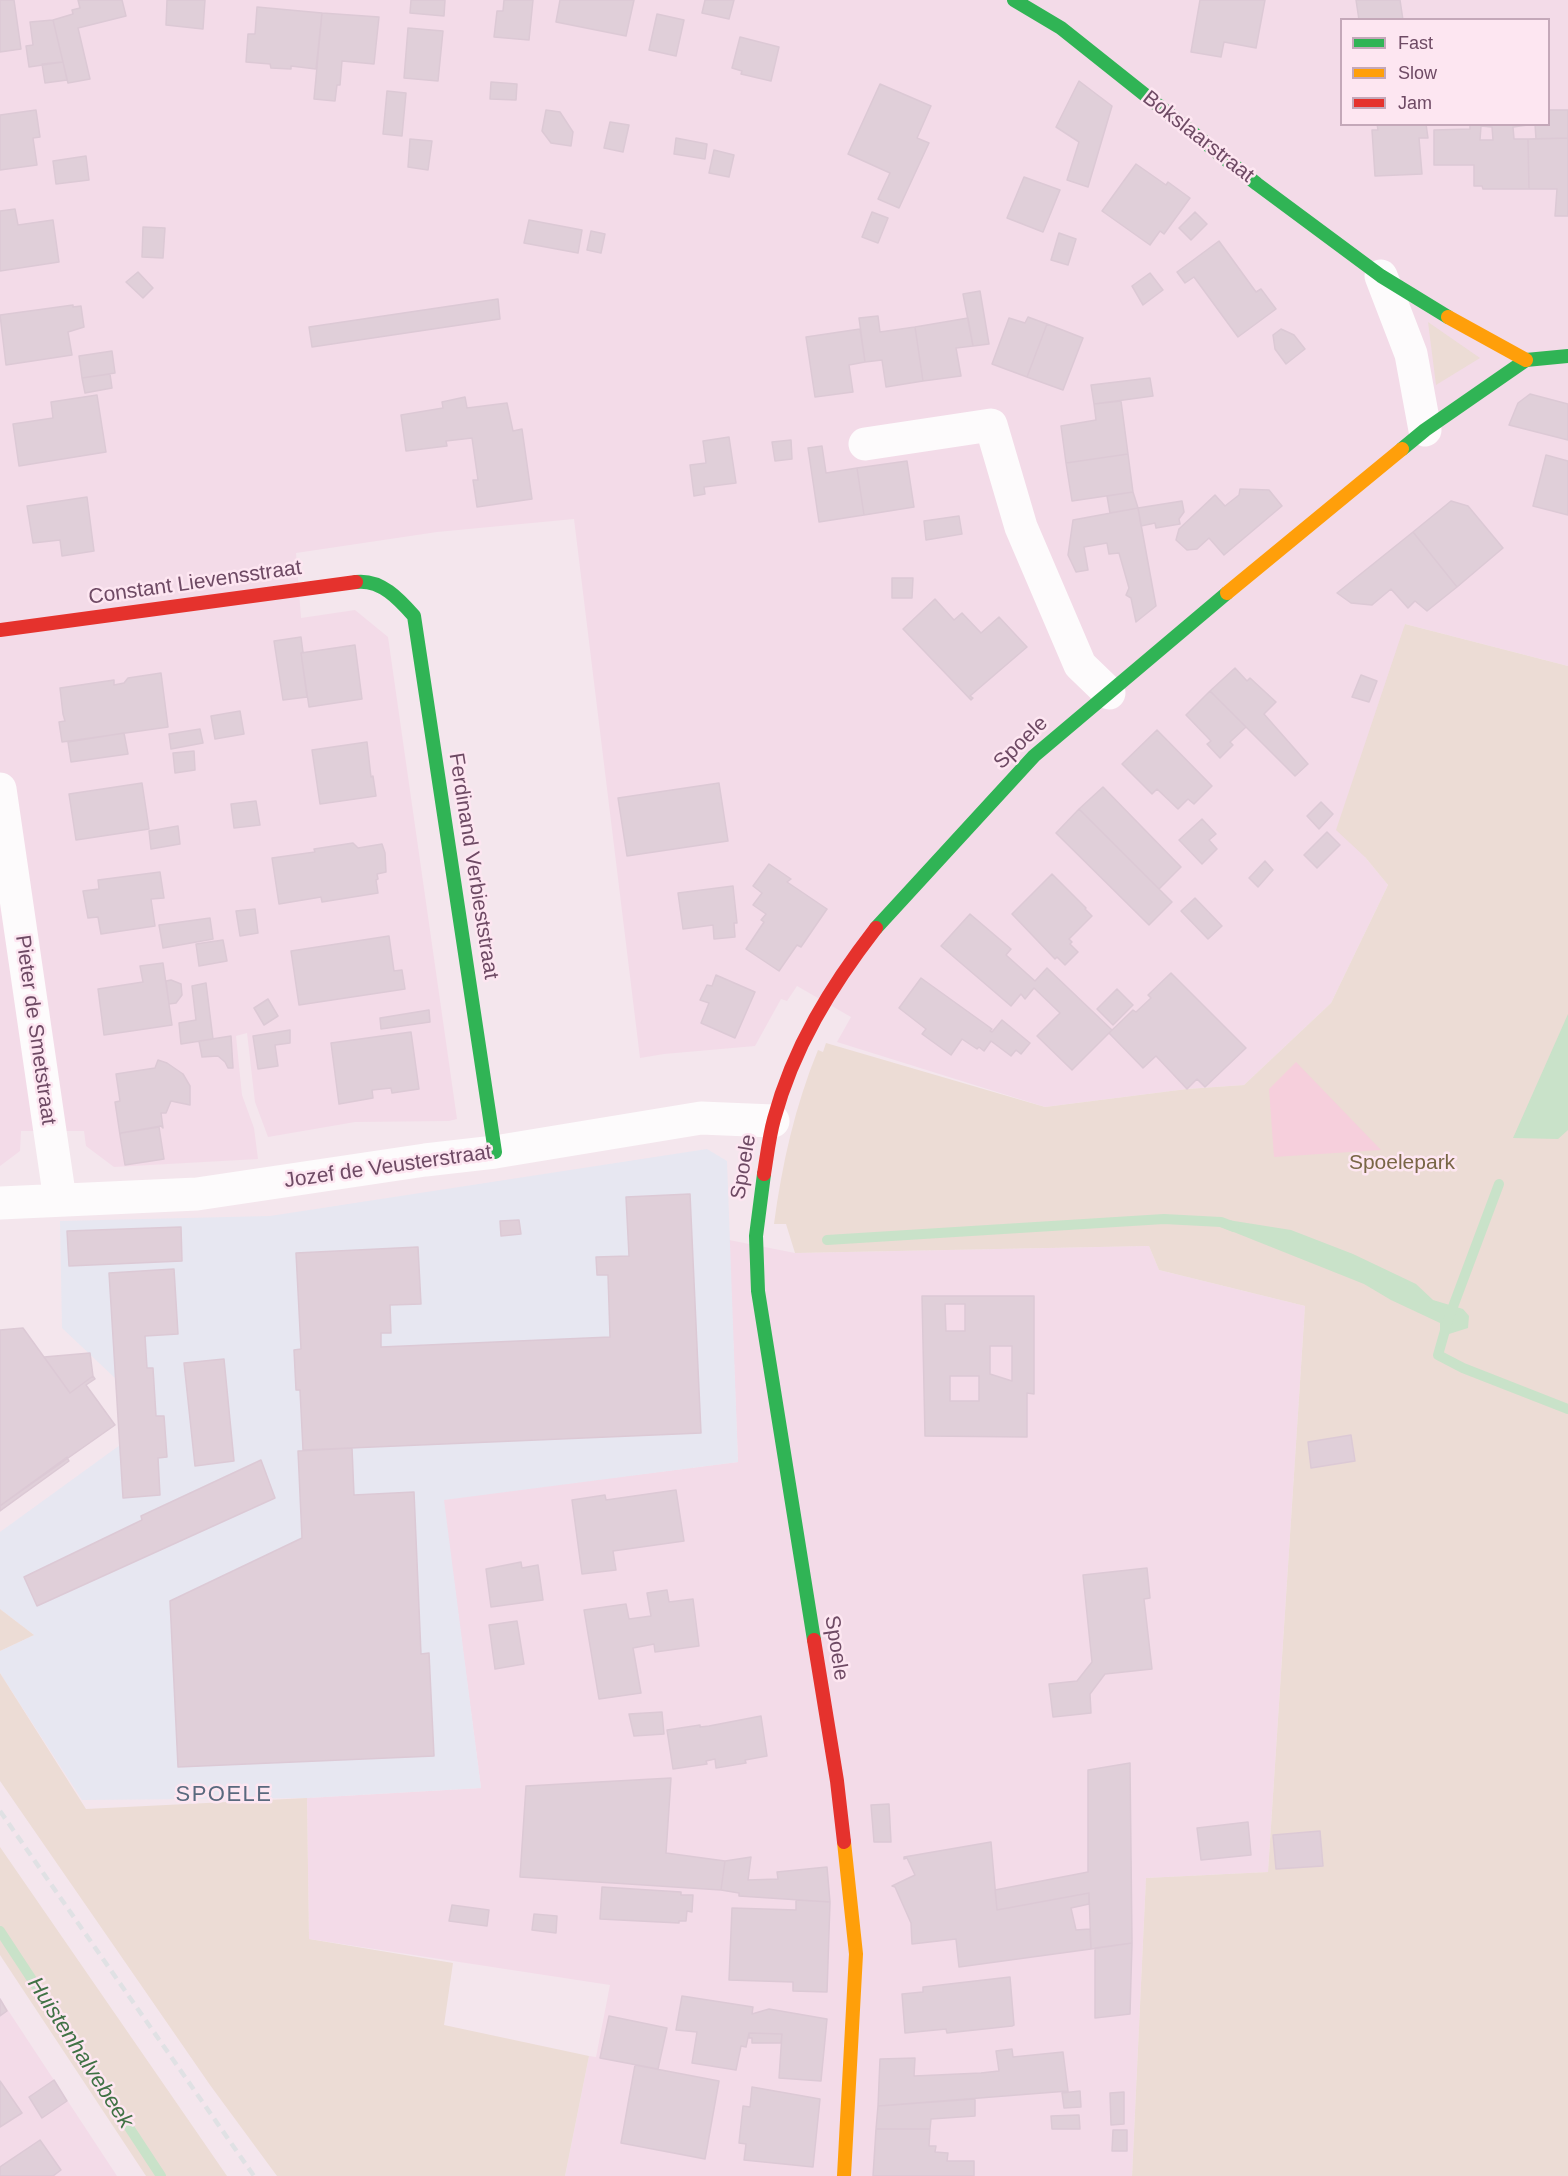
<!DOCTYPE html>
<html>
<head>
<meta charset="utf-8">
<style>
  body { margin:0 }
  #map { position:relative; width:1568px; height:2176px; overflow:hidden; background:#f4e6ed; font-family:Arial,sans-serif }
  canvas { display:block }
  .legend { position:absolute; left:1340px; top:18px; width:210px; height:108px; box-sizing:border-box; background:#fde6f1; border:2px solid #c4a8b9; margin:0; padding:8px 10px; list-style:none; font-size:18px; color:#6e4a64 }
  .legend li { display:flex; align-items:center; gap:12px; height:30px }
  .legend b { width:30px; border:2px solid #c4a8b9 }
</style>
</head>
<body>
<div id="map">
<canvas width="1568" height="2176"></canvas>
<ul class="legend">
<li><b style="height:8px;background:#30b455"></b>Fast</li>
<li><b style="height:8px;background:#ff9f0a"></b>Slow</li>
<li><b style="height:8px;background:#e5322d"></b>Jam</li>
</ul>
</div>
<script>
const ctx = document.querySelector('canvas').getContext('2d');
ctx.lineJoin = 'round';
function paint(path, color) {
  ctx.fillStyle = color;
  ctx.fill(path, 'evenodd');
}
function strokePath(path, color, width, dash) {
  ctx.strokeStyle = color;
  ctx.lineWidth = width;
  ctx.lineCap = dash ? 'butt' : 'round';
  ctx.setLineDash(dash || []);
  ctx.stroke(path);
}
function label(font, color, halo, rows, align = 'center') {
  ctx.font = font + ' Arial,sans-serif';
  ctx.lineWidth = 5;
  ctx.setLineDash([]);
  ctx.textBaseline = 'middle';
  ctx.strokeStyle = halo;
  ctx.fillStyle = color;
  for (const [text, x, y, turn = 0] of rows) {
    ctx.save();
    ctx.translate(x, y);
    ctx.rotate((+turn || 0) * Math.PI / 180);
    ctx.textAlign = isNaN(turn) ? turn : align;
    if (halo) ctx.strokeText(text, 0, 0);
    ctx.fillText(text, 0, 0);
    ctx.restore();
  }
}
const residential = new Path2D(`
  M0,0H1568V666L1405,624L1365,857L1388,885L1331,1003L1244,1085L1187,1089L1045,1107L837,1042L851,1017L797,986L787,1001L781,999L755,1046L664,1054L640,1058L574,519L437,532L296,553L301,618L355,610L388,637L457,1119L449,1121L355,1122L268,1137L255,1102L247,1033L236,1036L242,1095L254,1128L258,1159L114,1167L86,1146L84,1131H21L20,1151L0,1166ZM1342,20H1548V124H1342Z
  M729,1240L795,1253L1149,1246L1159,1270L1305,1306L1268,1872L1146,1878L1132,2176H565L589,2056L596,2057L610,1985L309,1939L307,1798L481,1788L443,1499L738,1462Z
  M0,1998L117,2176H0Z`);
const education = new Path2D(`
  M707,1149L727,1161L738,1462L444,1500L481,1788L307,1798L82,1800L0,1673V1651L34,1635L0,1609V1532L120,1445L116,1379L62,1328L60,1221L270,1216Z`);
const green = new Path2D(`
  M1428,322L1480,358L1436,385Z
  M1405,624L1568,666V2176H1132L1146,1878L1268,1872L1305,1306L1159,1270L1149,1246L795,1253L786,1224H774C782,1164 795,1106 818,1050L823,1052L826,1043L1045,1107L1187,1089L1244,1085L1331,1003L1388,885L1365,857L1336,830Z
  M0,1609L34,1635L0,1651Z
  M0,1673L86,1809L307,1798L309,1939L453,1963L444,2025L589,2056L565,2176H277L210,2085L0,1781Z
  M0,1847L227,2176H146L0,1955Z`);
const sand = new Path2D(`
  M1296,1062L1381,1150L1274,1157L1269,1089Z`);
const water = new Path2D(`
  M1568,1014V1130L1558,1139L1513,1138Z
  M1228,1220L1291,1230L1353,1254L1416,1284L1433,1300L1463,1309L1469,1316L1468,1328L1449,1334L1440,1331V1323L1391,1300L1364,1284L1216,1225Z`);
const stream = new Path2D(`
  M1499,1184L1448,1320L1438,1355L1463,1368L1568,1409
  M827,1240L1164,1219L1221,1222L1234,1227
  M0,1931L161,2176`);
const building = new Path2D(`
  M0,0H14L21,49L0,52Z
  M78,0H122L126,16L78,28L90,79L68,83L53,20L73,14L72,10L80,8Z
  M167,0H205L203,29L166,25Z
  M411,0H445L444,16L410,13Z
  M504,0H533L529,40L494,37L497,11H503Z
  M560,0H634L626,36L556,22Z
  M705,0H734L729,19L702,13Z
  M1200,0H1265L1256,48L1224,42L1221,57L1191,52Z
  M1356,0H1400L1403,20H1359Z
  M257,7L322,13L316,69L291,66V69L271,68L270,64L246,62L248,34H255Z
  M322,13L379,17L374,64L342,61L340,85H337L335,101L314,99Z
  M657,14L684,20L676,56L649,50Z
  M53,20L63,62L29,67L26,46L33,45L30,22Z
  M408,28L443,31L438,81L404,78Z
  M740,37L779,47L771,81L741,74L742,71L732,68Z
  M63,62L67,80L45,83L42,64Z
  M1079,81L1112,106L1088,187L1067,180L1079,142L1056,127Z
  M491,82L517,84L516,100L490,99Z
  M880,84L931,106L917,138L929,143L899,208L878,199L890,173L848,154Z
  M387,91L406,93L402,136L383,134Z
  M36,110L40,137L33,138L37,165L0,170V115Z
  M546,110L560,112L573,132L571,146L551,143L542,131Z
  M1548,110H1568V138L1536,139L1535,124H1548Z
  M610,122L629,125L623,152L604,148Z
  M1377,124H1426L1428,138H1419L1422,174L1375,176L1372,130H1378Z
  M1470,124H1535L1513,127L1514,139H1528L1529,189H1483L1482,186H1474V165H1434V130L1470,129ZM1481,126L1492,127L1493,140H1480Z
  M676,138L707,144L705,159L674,154Z
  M1568,138V216H1555L1557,189H1529L1528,139Z
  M410,139L432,141L428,170L408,167Z
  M714,150L734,155L729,177L709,173Z
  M86,156L89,180L56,184L53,161Z
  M1136,164L1166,185L1168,182L1190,198L1164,234L1160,231L1150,245L1102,211Z
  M1024,177L1060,190L1043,232L1007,218Z
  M15,209L18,225L53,220L59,262L0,271V211Z
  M872,212L888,218L878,243L862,237Z
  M1195,212L1207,224L1191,240L1179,228Z
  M529,220L582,230L578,253L524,243Z
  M143,227L165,228L163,258L142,257Z
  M591,231L605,234L601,253L587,250Z
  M1059,233L1076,239L1068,265L1051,260Z
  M1219,241L1256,292L1261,289L1276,309L1238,337L1194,277L1185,283L1177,272Z
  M138,272L153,288L143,298L126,282Z
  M1150,273L1163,290L1143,305L1132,286Z
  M980,291L989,344L973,346L963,294Z
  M498,299L500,319L312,347L309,327Z
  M73,305V307L81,306L84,327L68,332L72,355L6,365L0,315Z
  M878,316L880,332L915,327L923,381L886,387L882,360L865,362L859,318Z
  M1028,317L1047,324L1027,377L992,364L1009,318L1025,323Z
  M968,318L973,346L956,348L961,376L923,381L915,327Z
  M1047,324L1083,338L1063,390L1027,377Z
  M860,329L865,362L849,365L853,392L815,397L806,337Z
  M1281,329L1294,335L1305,349L1286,364L1275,349L1273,335Z
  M112,351L115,373L82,378L79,356Z
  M110,374L112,388L85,393L82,378Z
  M1150,378L1153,396L1094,404L1091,385Z
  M1530,394L1568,404V440L1509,425L1518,403Z
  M97,395L106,452L19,466L13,424L53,418L51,402Z
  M465,397L467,408L507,403L513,431L522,429L532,499L477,507L473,480H478L472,438L446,441L447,446L406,451L401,415L443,408L442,402Z
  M1121,401L1128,454L1066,463L1061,426L1096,420L1094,404Z
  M729,437L736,483L704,487L705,494L694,496L690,465L706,463L703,441Z
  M791,440L792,459L775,461L772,442Z
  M822,446L826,473L857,468L864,515L819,522L808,448Z
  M1128,454L1133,492L1072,501L1066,463Z
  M1546,455L1568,461V515L1533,506Z
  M907,461L914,507L864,515L857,468Z
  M1240,489L1269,490L1282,506L1224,555L1209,538L1197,549L1187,550L1176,540L1179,529L1215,495L1225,506L1239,495Z
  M1133,492L1138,508L1110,513L1107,496Z
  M87,497L94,551L62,556L60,540L33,543L27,506Z
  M1182,501L1184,512L1179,519L1180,524L1156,528L1155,523L1141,526L1138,508Z
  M1451,501L1468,506L1503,548L1457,587L1413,532Z
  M1138,508L1156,606L1136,622L1131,598L1126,595L1129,588L1119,553L1109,554L1107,543L1084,547L1088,570L1076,572L1068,555L1073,520Z
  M959,516L962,534L926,540L924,521Z
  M1413,532L1457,587L1427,611L1415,601L1408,608L1391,589L1372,605L1351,603L1337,593Z
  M892,578H913L912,598H892Z
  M935,599L954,620L962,613L981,633L999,617L1027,647L970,696L973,698L971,700L903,629Z
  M301,637L303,652L301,653L307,697L283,700L274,641Z
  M355,645L362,699L309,707L301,653Z
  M1235,668L1247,681L1250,678L1276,702L1264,714L1308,764L1295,776L1210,691Z
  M161,673L168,727L62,742L59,722L65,721L63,714L60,688L114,680V685L124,683L128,678Z
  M1361,675L1377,681L1369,702L1352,697Z
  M1210,691L1246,727L1230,742L1233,745L1220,758L1207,744L1211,741L1186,715Z
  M240,711L244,734L215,739L211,716Z
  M200,729L203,743L171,749L169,734Z
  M1157,730L1212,786L1194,804L1188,799L1178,809L1157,789L1152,794L1122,764Z
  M124,733L128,754L71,762L68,742Z
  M367,742L371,777L373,776L376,796L320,804L312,750Z
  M194,751L195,770L175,773L173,753Z
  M142,783L149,829L76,840L69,794Z
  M719,783L728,841L627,856L618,798Z
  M1103,787L1181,867L1159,889L1079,809Z
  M256,801L260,825L234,828L231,804Z
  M1321,802L1333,814L1319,829L1307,816Z
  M1079,809L1172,902L1149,925L1056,833Z
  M1202,819L1216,834L1209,840L1217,849L1202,864L1179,840Z
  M178,826L180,844L151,849L149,831Z
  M1327,832L1340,845L1317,868L1304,855Z
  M353,843L358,848L382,844L385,853L386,872L377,874L378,879L376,880L378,893L322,902L321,897L279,904L272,858L315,852L314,849Z
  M1265,861L1273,870L1258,887L1249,878Z
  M769,864L791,879L787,882L827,909L801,947L797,945L779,971L746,949L764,922L761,920L766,914L753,905L762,893L753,886Z
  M160,872L164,898L151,899L155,926L101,934L98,917L88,918L83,891L99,889L98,880Z
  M1052,874L1086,908L1085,909L1092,916L1069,939L1072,942L1070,944L1078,952L1065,965L1057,957L1055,959L1012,914Z
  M733,886L737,923H734L735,937L714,939L713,925L683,929L678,893Z
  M1195,898L1222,926L1208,939L1181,911Z
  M255,909L258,933L240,936L236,911Z
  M970,914L1011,949L1006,955L1035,981L1047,968L1112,1030L1072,1070L1037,1036L1060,1013L1034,988L1025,999L1021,994L1011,1006L941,946Z
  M210,918L213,939L163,948L159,925Z
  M389,936L394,971L402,970L405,989L299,1005L291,951Z
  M223,940L227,961L199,966L196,944Z
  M163,963L172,1025L104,1035L98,989L143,982L140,966Z
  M1171,973L1246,1048L1205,1087L1197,1079L1187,1089L1156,1056L1143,1068L1109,1033L1133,1010L1136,1012L1151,998L1148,995Z
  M716,975L755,992L735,1038L701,1023L709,1003L700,1000L707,985L712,986Z
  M921,978L992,1029L990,1031L992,1032L1002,1020L1030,1043L1021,1054L1016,1050L1011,1056L991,1041L984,1051L979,1047L977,1049L962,1039L951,1055L922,1034L926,1029L899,1008Z
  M171,980L181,984L182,995L176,1003L169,1004L166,981Z
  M206,983L213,1039L181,1044L179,1023L196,1020L192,986Z
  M1117,989L1133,1005L1113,1025L1097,1009Z
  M268,999L278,1016L264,1025L254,1008Z
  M429,1010L430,1022L381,1029L380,1018Z
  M290,1030V1043L275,1045L278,1066L258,1069L253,1036Z
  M411,1032L419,1089L392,1093L391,1088L372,1090L373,1098L339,1104L331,1043Z
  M231,1036L233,1068H228L225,1062L218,1056L202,1057L199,1041Z
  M158,1060L167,1063L183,1074L190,1086V1105L171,1101L166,1113H161L163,1128L161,1126L121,1133L120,1135L115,1102L120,1101L116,1074L155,1068Z
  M159,1127L164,1159L125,1165L120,1135L121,1133Z
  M690,1194L701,1433L303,1450L300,1390H296L294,1350L301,1349L296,1253L418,1247L421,1304L390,1305L391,1333H381V1347L610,1337L608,1275H597L596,1257L629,1256L626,1197Z
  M519,1220L521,1234L501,1236L500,1221Z
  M181,1227L182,1261L69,1266L67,1231Z
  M174,1269L178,1334L145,1336L147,1368H153L156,1416H164L167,1457L158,1458L160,1495L123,1498L109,1273Z
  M922,1296H1034V1394L1027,1393V1437L925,1436ZM945,1304H965V1331H946ZM990,1346H1012V1381L990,1374ZM950,1376H979V1401H950Z
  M23,1328L70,1393L93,1376L95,1379L86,1385L115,1425L0,1506V1330Z
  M90,1353L93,1376L70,1393L44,1357Z
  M224,1359L234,1461L195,1466L184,1363Z
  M1351,1435L1355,1461L1311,1468L1308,1442Z
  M352,1448L354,1495L414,1492L421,1654L429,1653L434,1756L178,1767L170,1601L302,1538L298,1451Z
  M67,1457L69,1461L0,1511V1506Z
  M261,1460L275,1498L37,1606L24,1577L142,1520L141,1516Z
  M676,1490L684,1541L613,1551L616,1570L582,1574L572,1500L605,1495L606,1500Z
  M521,1562L522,1568L538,1565L543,1600L491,1607L486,1569Z
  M1147,1568L1150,1598L1144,1599L1152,1669L1105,1674L1090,1694L1091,1713L1053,1717L1049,1684L1077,1681L1092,1662L1083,1575Z
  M667,1590L669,1602L693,1599L699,1646L655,1652L654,1644L633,1648L641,1693L599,1699L584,1610L626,1604L629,1619L651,1616L647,1593Z
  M517,1621L524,1664L495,1669L489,1625Z
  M662,1712L664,1734L634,1736L629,1714Z
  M761,1716L767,1756L745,1760L746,1763L716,1768L715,1759L706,1761L707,1764L673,1769L667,1730L700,1725V1727L709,1726Z
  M1130,1763L1132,1943L1091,1949L1089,1893L997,1910L995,1890L1088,1872V1770Z
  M671,1778L666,1853L725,1861L721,1890L520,1877L526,1786Z
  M889,1804L891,1842H874L871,1805Z
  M1248,1822L1251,1855L1201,1860L1197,1828Z
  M1320,1831L1323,1866L1276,1869L1273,1835Z
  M991,1842L997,1910L1089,1893V1904L1071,1908L1076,1930L1090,1929L1091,1949L959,1967L956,1939L912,1944L911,1923L895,1887L892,1886L915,1875L907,1858L904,1859V1857Z
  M751,1857L748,1880L778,1879L777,1872L827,1867L830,1902L739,1896V1893L721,1890L725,1861Z
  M602,1887L681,1892V1895H693L692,1912L687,1911L686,1921H679V1923L600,1919Z
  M796,1900L830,1902L827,1992L793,1991V1982L729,1980L732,1908L796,1910Z
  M452,1905L489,1910L487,1926L449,1921Z
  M534,1914L557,1916L556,1933L532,1930Z
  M1132,1943L1130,2014L1095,2018V1948Z
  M1010,1977L1014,2025L1012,2026L947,2033L946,2029L905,2033L902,1994L923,1992V1987Z
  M682,1996L753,2007L752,2014L769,2009L827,2019L821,2081L779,2078L782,2034L749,2033L746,2047L741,2046L736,2070L692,2063L697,2032L676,2030Z
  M0,1999L7,2011L0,2016Z
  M609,2016L667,2028L658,2069L600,2058Z
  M749,2033L782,2034L781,2043H752V2038H749Z
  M1012,2049L1013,2057L1063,2052L1068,2091L878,2106L880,2059L915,2058L914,2076L981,2073L999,2071L996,2051Z
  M635,2065L719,2081L705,2159L621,2143Z
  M54,2080L67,2101L42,2118L29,2097Z
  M0,2081L22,2113L0,2127Z
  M752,2087L820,2099L813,2167L744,2160L746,2144L739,2143L743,2106L750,2107Z
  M1080,2091L1081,2107L1064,2108L1062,2093Z
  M1124,2092V2124L1111,2125L1110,2093Z
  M975,2099V2116L931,2119L930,2129H876L878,2106Z
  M1079,2115L1080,2129H1052L1051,2116Z
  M876,2129H930L929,2146H936L935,2152L948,2153L947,2161H974V2176H873Z
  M1113,2130H1127V2151H1112Z
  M40,2140L61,2170L53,2176H0V2167Z`);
const street = new Path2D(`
  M1381,276L1411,354L1425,430
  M865,444L991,425L1021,527L1080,665L1109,693
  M0,789L60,1200
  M0,1203L197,1194L425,1160L495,1152L701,1118L773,1121`);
const fast = new Path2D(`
  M1014,0L1061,28L1257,184L1381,276L1448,317
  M1402,449L1425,430L1526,360L1568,356
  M356,582C381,579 399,599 414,616L495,1152
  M876,928L1034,756L1227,593
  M764,1174L756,1236L758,1291L814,1640`);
const slow = new Path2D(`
  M1448,317L1526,360
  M1227,593L1402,449
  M844,1842L856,1954L844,2176`);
const jam = new Path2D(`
  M0,630L356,582
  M764,1174C767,1156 769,1137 774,1119C793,1048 831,986 876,928
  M814,1640L837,1781L844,1842`);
const rail = new Path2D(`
  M0,1811L254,2176`);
const streetNames = [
  ["Bokslaarstraat",1198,137,38],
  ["Constant Lievensstraat",195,583,-8],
  ["Spoele",1021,743,-44],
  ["Ferdinand Verbieststraat",473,866,81],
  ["Pieter de Smetstraat",35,1030,82],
  ["Jozef de Veusterstraat",388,1167,-8],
  ["Spoele",744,1167,-80],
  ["Spoele",836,1648,81]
];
const parkNames = [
  ["Spoelepark",1402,1163]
];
const neighbourhoodNames = [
  ["SPOELE",224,1795]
];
const waterNames = [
  ["Huistenhalvebeek",80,2053,57]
];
paint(residential, '#f3dbe8');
paint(education, '#e7e7f1');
paint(green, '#ecdcd5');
paint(sand, '#f6cfdc');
paint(water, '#c9e2c9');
strokePath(stream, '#c9e2c9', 10);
paint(building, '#e0cfd9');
strokePath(building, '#dcc9d5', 1.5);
strokePath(street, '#fdfbfc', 33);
strokePath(fast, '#30b455', 14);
strokePath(slow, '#ff9f0a', 14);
strokePath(jam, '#e5322d', 14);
strokePath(rail, '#e0e1e4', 4.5, [9, 6]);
label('21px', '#6e4a64', '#fde6f1', streetNames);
label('21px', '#796646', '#fde6f1', parkNames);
ctx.letterSpacing = '1.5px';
label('22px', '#59697e', '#fde6f1', neighbourhoodNames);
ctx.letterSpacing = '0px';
label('italic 22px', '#407245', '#fde6f1', waterNames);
</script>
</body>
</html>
